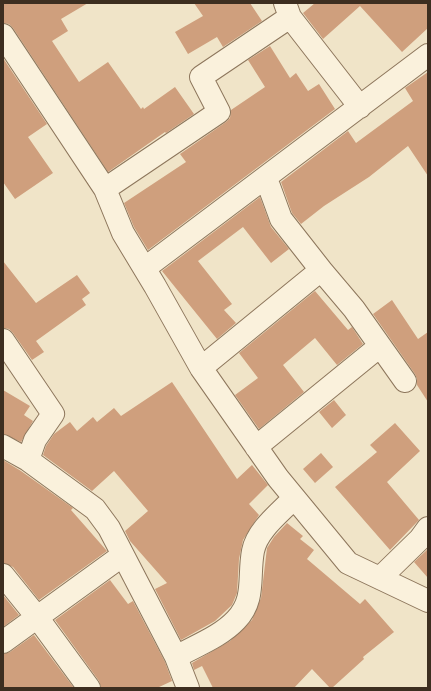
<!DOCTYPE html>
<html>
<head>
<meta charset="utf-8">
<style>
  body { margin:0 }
  #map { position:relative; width:431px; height:691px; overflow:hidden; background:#f0e4c8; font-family:"Crimson Pro",serif }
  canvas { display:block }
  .frame { position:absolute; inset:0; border:4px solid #3d2e20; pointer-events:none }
</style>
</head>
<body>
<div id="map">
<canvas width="431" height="691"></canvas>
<div class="frame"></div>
</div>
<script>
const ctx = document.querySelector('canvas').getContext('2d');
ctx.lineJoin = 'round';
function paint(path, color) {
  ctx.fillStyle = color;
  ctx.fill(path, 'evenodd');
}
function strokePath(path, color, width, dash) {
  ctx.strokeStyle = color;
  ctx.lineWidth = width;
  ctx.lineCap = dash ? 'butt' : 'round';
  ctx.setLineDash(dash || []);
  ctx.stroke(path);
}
const building = new Path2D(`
  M3,3H88L61,19L68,31L52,41L79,82L108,62L141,109L143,107L144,109L175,87L194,114L166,133L165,132L108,172L13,28L9,24L3,23Z
  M194,3H250L262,21L223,47L217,37L188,54L175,32L203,16Z
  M315,3H428V28L402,52L360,6L323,39L303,13Z
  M270,46L290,78L296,73L308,91L319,84L335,109L148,250L134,227L124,203L186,162L180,154L226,122L230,118L231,110L265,87L248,60Z
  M3,58L47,124L28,137L53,173L15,199L3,182Z
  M428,72V176L408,146L369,177L324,206L301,224L292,213L281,182L348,131L356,143L413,101L405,88Z
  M260,197L271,227L289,249L271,263L243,227L198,261L232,304L224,310L236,323L217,339L162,271Z
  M3,261L36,303L77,275L90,293L82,299L86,305L36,341L44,352L32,360L13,333L9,329L3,328Z
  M315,291L348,330L352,327L363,344L337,365L315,338L283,365L304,392L259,429L235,395L258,378L239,353Z
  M392,300L418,339L428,332V402L417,385V379L415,374L373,314Z
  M172,382L237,479L252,465L268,485L249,504L259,515L243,540L239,559L237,593L232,605L215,621L181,640L155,589L167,583L130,541L125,531L148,511L114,471L92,491L43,455L46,446L54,434L70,422L77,431L93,417L97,422L114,408L121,416Z
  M3,390L30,406L24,415L33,421L21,442L3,434Z
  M334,400L346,415L332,428L319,412Z
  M395,423L420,451L387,482L419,520L390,550L335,487L377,452L370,445Z
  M321,453L333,467L315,483L303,469Z
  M3,460L21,471L73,508L71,510L107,551L39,600L13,567L3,563Z
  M287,523L303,536L300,539L314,550L307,559L360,604L365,599L394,632L363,657L364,659L332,688H330L312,669L294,688H213L202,666L194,670L192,663L230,641L252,620L261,598L267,548L274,537Z
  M428,549V578L414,562Z
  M110,580L128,604L133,601L165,662L172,681L157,688H101L99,681L55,620Z
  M3,595L19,615L3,627Z
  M34,635L74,688H3V654L10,652Z`);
const minor = new Path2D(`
  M285,3L290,17L360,107
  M3,35L105,189L123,233L155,286L201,368L278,478L348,563L428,601
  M105,189L219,112L201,77L290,17
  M145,268L428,55
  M321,270L354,309L405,381
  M3,340L53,414L35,440L28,460
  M201,368L321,270L281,219L266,178
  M3,446L28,460L95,509L109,528L176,657L188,688
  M256,447L380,346
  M3,575L37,617L89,688
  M380,578L420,539L428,528
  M3,642L123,555
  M176,657C195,646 220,637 236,620C256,599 248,577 253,551C257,530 280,513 294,498`);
paint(building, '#cf9f7d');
strokePath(minor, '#8d765c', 24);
strokePath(minor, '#faf1dc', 22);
</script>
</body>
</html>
